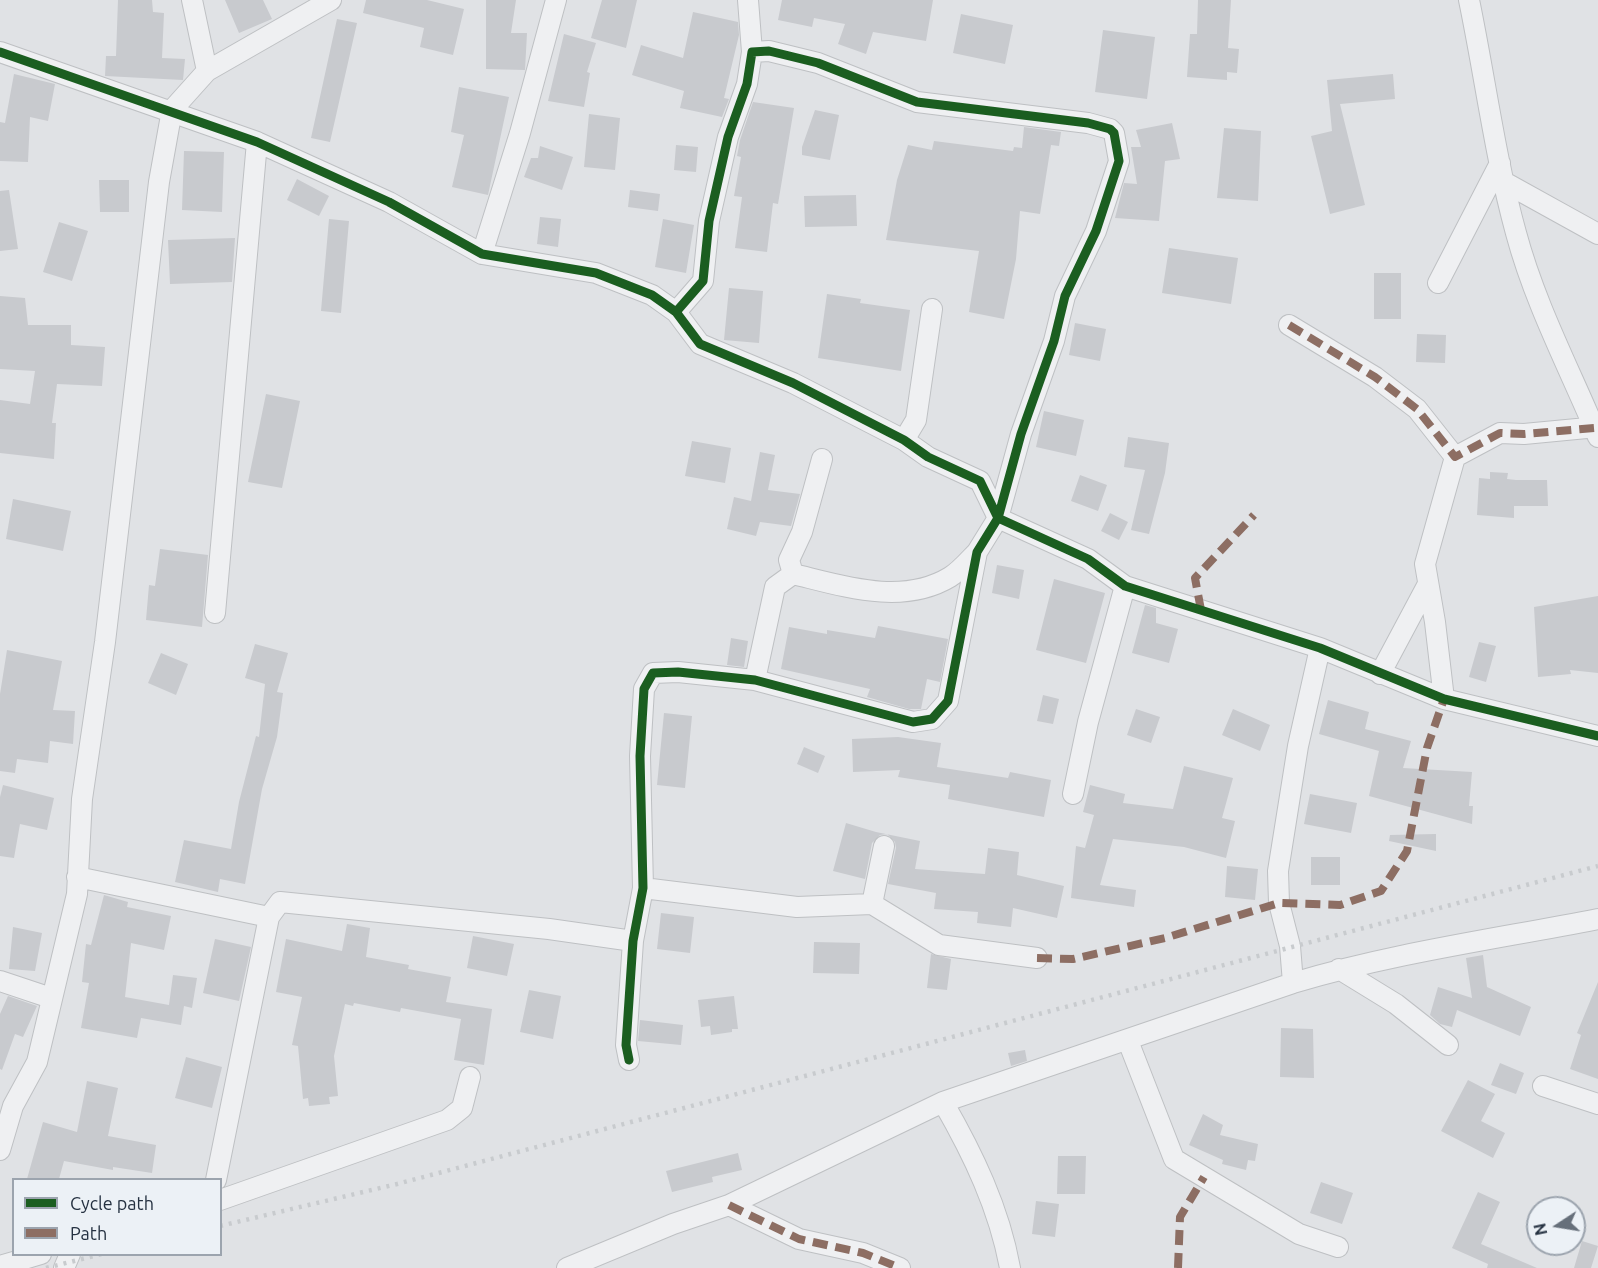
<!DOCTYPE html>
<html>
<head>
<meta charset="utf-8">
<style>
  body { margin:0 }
  #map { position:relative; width:1598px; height:1268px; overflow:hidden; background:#e0e2e5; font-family:Ubuntu,sans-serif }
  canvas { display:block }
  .legend { position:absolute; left:12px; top:1178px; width:210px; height:78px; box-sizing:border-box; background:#ecf1f6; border:2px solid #9ca4ae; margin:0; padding:8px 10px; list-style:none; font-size:18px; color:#253141 }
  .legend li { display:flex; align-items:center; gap:12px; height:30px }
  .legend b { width:30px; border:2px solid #9ca4ae }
  .north { position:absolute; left:1526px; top:1196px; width:60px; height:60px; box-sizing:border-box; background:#ecf1f6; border:2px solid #9ca4ae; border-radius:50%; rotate:258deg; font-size:16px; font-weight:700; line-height:24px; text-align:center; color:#253141 }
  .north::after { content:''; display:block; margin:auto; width:21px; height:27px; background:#666f7a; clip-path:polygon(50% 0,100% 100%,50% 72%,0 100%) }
</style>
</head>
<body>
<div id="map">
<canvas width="1598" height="1268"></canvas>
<ul class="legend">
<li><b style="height:8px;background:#1b5e20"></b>Cycle path</li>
<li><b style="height:8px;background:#8d6e63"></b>Path</li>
</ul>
<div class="north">N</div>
</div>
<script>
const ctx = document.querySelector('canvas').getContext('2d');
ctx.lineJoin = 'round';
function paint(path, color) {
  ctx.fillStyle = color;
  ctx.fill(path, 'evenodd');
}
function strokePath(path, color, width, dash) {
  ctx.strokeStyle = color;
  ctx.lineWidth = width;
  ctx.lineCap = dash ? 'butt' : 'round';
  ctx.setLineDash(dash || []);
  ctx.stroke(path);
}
const building = new Path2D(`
  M118,0H152L153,12L164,13L162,58L185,59L183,80L105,76L106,56H116Z
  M225,0H263L272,19L239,33Z
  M366,0H427L464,9L453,55L420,47L424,28L363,13Z
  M486,0H516L511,33H527L525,70L486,69Z
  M602,0H637L626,48L591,38Z
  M782,0H933L926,41L873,32L866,54L838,44L845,24L814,18L812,27L778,20Z
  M1198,0H1231L1228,48L1239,49L1237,73L1227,72V80L1187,77L1190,34H1197Z
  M693,12L738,22L739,35L724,98L729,99L722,117L680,108L684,91L632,75L641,45L683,58Z
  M961,14L1013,25L1005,64L953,53Z
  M337,19L357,23L330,142L311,138Z
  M1103,30L1155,37L1147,99L1095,92Z
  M564,34L596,43L587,72L590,73L584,107L548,101Z
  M14,74L55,84L48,121L30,117L28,162L0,161V122L5,123Z
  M1393,74L1395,99L1340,104L1365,205L1330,214L1311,136L1332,131L1327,80Z
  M459,87L509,97L488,195L452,187L464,135L451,132Z
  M753,102L794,108L778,204L773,203L767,252L735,248L742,197L734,196L741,157L737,156L740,140Z
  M815,110L839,115L830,160L802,155V147Z
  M589,114L620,118L615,170L584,167Z
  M1172,123L1180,159L1165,161L1159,221L1115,218L1124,183L1137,184L1131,147H1141L1136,130Z
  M1024,127L1061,132L1059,146L1051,145L1040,214L1020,211L1016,259L1004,319L969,312L979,251L886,240L897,180L908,145L932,150L934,141L1013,151L1014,147L1022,148Z
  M1224,128L1261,131L1258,201L1217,198Z
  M676,145L698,147L696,172L674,170Z
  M540,146L573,157L562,190L524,177L531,158H538Z
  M184,151L224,152L222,212L182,210Z
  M297,179L329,196L319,216L287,200Z
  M99,180H129V212H100Z
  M9,190L18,249L0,251V191Z
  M630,190L660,194L658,211L628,207Z
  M856,195L857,226L805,227L804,196Z
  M540,217L561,219L558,247L537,244Z
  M329,219L349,221L341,313L321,311Z
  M663,219L694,225L686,273L655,267Z
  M59,222L88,231L72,281L43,272Z
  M235,238L232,282L170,284L168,240Z
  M1169,248L1238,258L1231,304L1162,293Z
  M1374,273H1401V319H1374Z
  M729,288L763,291L759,343L724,340Z
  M827,294L861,299L860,303L910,310L901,371L818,358Z
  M0,296L25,298L28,325H71V345L105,347L102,386L57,384L52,423H56L54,459L0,453V400L30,404L35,371L0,369Z
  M1075,323L1106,329L1100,361L1069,355Z
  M1417,334L1446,335L1445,363L1416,362Z
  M266,394L300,401L282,488L248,482Z
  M1044,411L1084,420L1076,456L1036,447Z
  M1128,437L1169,443L1165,473L1149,534L1131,530L1145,470L1124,467Z
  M692,441L731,448L725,483L685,476Z
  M760,452L775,455L768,490L800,494L791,526L760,522L756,536L727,529L734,497L751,501Z
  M1490,472L1508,473L1507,479L1516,480H1547L1548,506H1514V518L1477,515L1479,478L1490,479Z
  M1080,475L1107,485L1098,511L1071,501Z
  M13,499L71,511L63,551L6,539Z
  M1110,513L1128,522L1119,540L1101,531Z
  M160,549L208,555L202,627L146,620L149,585L155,586Z
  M997,565L1024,570L1019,599L992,593Z
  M1054,579L1105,593L1086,663L1036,650Z
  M1598,596V673L1570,670L1571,674L1538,677L1534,607Z
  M1145,605L1156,608V623L1178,629L1169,663L1132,653Z
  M878,626L948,639L940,682L927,679L921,709H909L867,697L870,689L781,669L789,627L827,634V630L875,638Z
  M731,638L748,641L744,667L727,665Z
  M1479,642L1496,646L1486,682L1469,677Z
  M255,644L288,653L277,692L283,693L277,737L262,789L245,884L220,879L218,892L175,882L184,840L231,849L239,802L256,736L259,737L265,684L245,678Z
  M7,650L62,661L53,710L75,711L73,744L50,741L48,763L17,759L15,773L0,771V694Z
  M161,653L188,664L176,695L148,683Z
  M1043,695L1059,699L1053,724L1037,721Z
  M1328,700L1369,712L1365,729L1411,741L1403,768L1472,772L1469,806H1473L1472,824L1369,796L1379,751L1319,734Z
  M1136,709L1160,717L1151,743L1127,735Z
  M1233,709L1270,725L1260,751L1222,735Z
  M664,713L692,716L685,788L657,785Z
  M898,737L941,743L937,767L1008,778L1010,772L1051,780L1044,817L948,799L950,785L898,777L900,770L853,772L852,739Z
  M804,747L825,756L818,773L797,764Z
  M1184,766L1233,778L1222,818L1235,821L1226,858L1184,847L1113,839L1100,885L1136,890L1134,907L1071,898L1076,846L1085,848L1094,815L1083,812L1090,785L1125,794L1123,803L1173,809Z
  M3,785L54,798L47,830L20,824L14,858L0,856V797Z
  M1310,794L1357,803L1351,833L1304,824Z
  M846,823L876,832L920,841L915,869L985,874L988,848L1019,852L1017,875L1064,886L1057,918L1013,908L1011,927L977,923L978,912L934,909L936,893L888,884L896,848L895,842L887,834L880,835L872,843L865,879L833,871Z
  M1436,834V851L1389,841L1390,835Z
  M1311,857H1340V885H1311Z
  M1227,866L1258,869L1255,900L1225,897Z
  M104,895L128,902L127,907L171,916L164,950L131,943L125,997L169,1005L173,975L197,978L192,1008L184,1006L181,1025L141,1018L137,1038L81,1028L89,983L82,982L86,944L91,945Z
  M661,913L694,917L690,953L657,949Z
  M347,924L370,928L366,957L409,965L408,969L451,977L446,1002L492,1009L484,1065L454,1060L461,1019L401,1008L400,1012L354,1003L353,1006L345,1004L334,1056L338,1096L329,1097L330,1104L309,1106L308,1098L303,1099L298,1046L292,1045L302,997L276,992L286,939L342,951Z
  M13,927L42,933L35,971L9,969Z
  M473,936L514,944L507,976L467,968Z
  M215,939L251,947L239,1001L203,993Z
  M814,942L860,943L859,974L813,973Z
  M931,954L951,959L947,990L927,988Z
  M1483,955L1487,987L1531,1007L1520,1036L1457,1010L1452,1027L1440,1024L1430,1015L1438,987L1472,998L1466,958Z
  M1598,982V1079L1570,1069L1581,1035L1577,1033Z
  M529,990L561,996L553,1039L520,1032Z
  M8,996L37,1006L23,1037L15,1034L2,1070L0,1069V1014Z
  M734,996L738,1029H732V1032L711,1035L710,1026L701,1027L698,1000Z
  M640,1020L683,1025L681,1045L638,1041Z
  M1281,1028L1313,1029L1314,1078L1280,1077Z
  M1025,1050L1027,1061L1011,1066L1008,1053Z
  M186,1057L222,1067L212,1108L175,1098Z
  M1500,1063L1524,1073L1516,1094L1491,1085Z
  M1468,1080L1495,1094L1481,1121L1505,1133L1493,1158L1441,1131Z
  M87,1081L118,1088L108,1136L156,1145L152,1173L113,1167V1170L64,1161L59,1179H27L43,1122L77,1132Z
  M1203,1114L1223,1125L1220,1135L1258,1144L1255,1161L1248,1160L1246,1170L1222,1164L1223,1160L1189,1145Z
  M738,1153L742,1170L712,1177L713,1182L672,1192L666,1171Z
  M1058,1156H1086L1085,1194H1057Z
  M1321,1182L1353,1193L1342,1224L1310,1213Z
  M1478,1192L1500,1202L1481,1244L1537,1268H1487L1488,1264L1452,1248Z
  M1036,1201L1059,1204L1055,1237L1032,1234Z
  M1582,1241L1598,1246L1591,1268H1574Z`);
const street = new Path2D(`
  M192,0L207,71
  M748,0L752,52
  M1469,0C1485,77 1495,157 1516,233C1535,304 1570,370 1598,437
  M0,52L257,142L389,202L482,254L596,273L652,295L676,312L700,344L793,383L904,440L928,457L980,481L998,518L1088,559L1125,586L1320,648L1444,699L1598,736
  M1504,182L1598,234
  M482,254L520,133L556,0
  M1438,283L1500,163
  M1289,325L1375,377L1417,409L1455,457L1500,433L1524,434L1598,427
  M904,440L916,420L932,309
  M793,574L789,560L802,532L822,459
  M215,613L257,142
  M1380,674L1428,584
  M755,680L775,587L793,574C843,586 902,606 950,577C960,571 969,560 977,552
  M1444,699L1435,622L1425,564L1455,457
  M1073,794L1088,722L1125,586
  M77,877L269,917L216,1180
  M643,888L797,907L872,904L939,945L1037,958
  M872,904L884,846
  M269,917L280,902L549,929L633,941
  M1339,969L1396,1004L1448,1045
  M0,981L51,998
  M1293,983L1290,946L1279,903L1278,871L1298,746L1320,648
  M1128,1041L1174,1159L1299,1234L1338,1247
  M629,1060L626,1045L633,941L643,888L640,756L644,689L653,673L678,672L755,680L913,722L932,719L948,701L977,552L998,518L1021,434L1054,341L1065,296L1096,231L1119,161L1114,133L1110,129L1088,123L917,102L818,63L769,51L752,52L747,84L728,137L709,221L703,281L676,312
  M1543,1086L1598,1104
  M943,1102C973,1154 999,1208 1010,1268
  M0,1150L13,1106L37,1062L77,894L82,799L105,642L159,182L172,110L207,71L331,0
  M220,1200L447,1120L462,1108L470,1077
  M729,1205L799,1239L863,1253L900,1268
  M0,1266L41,1254
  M64,1268L70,1254
  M567,1268L673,1224L729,1205L943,1102L1293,983C1393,953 1496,939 1598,919`);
const rail = new Path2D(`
  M220,1226L397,1184L1598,866
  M46,1268L102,1254`);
const quiet = new Path2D(`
  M1289,325L1375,377L1417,409L1455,457L1500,433L1524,434L1594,428
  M1201,610L1195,578L1254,515
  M1037,958L1073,959L1165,938L1279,903L1340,905L1381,891L1407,851L1427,748L1444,699
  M729,1205L799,1239L863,1253L900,1268
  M1178,1268L1180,1217L1204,1177`);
const cycleway = new Path2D(`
  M0,52L257,142L389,202L482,254L596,273L652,295L676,312L700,344L793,383L904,440L928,457L980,481L998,518L1088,559L1125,586L1320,648L1444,699L1598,736
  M629,1060L626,1045L633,941L643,888L640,756L644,689L653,673L678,672L755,680L913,722L932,719L948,701L977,552L998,518L1021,434L1054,341L1065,296L1096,231L1119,161L1114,133L1110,129L1088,123L917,102L818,63L769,51L752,52L747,84L728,137L709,221L703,281L676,312`);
paint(building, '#c8cace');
strokePath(street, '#bec0c3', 22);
strokePath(street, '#eff0f2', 20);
strokePath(rail, '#c8cbce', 4.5, [3, 6]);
strokePath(quiet, '#8d6e63', 8, [15, 8]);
strokePath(cycleway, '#1b5e20', 9);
</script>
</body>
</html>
